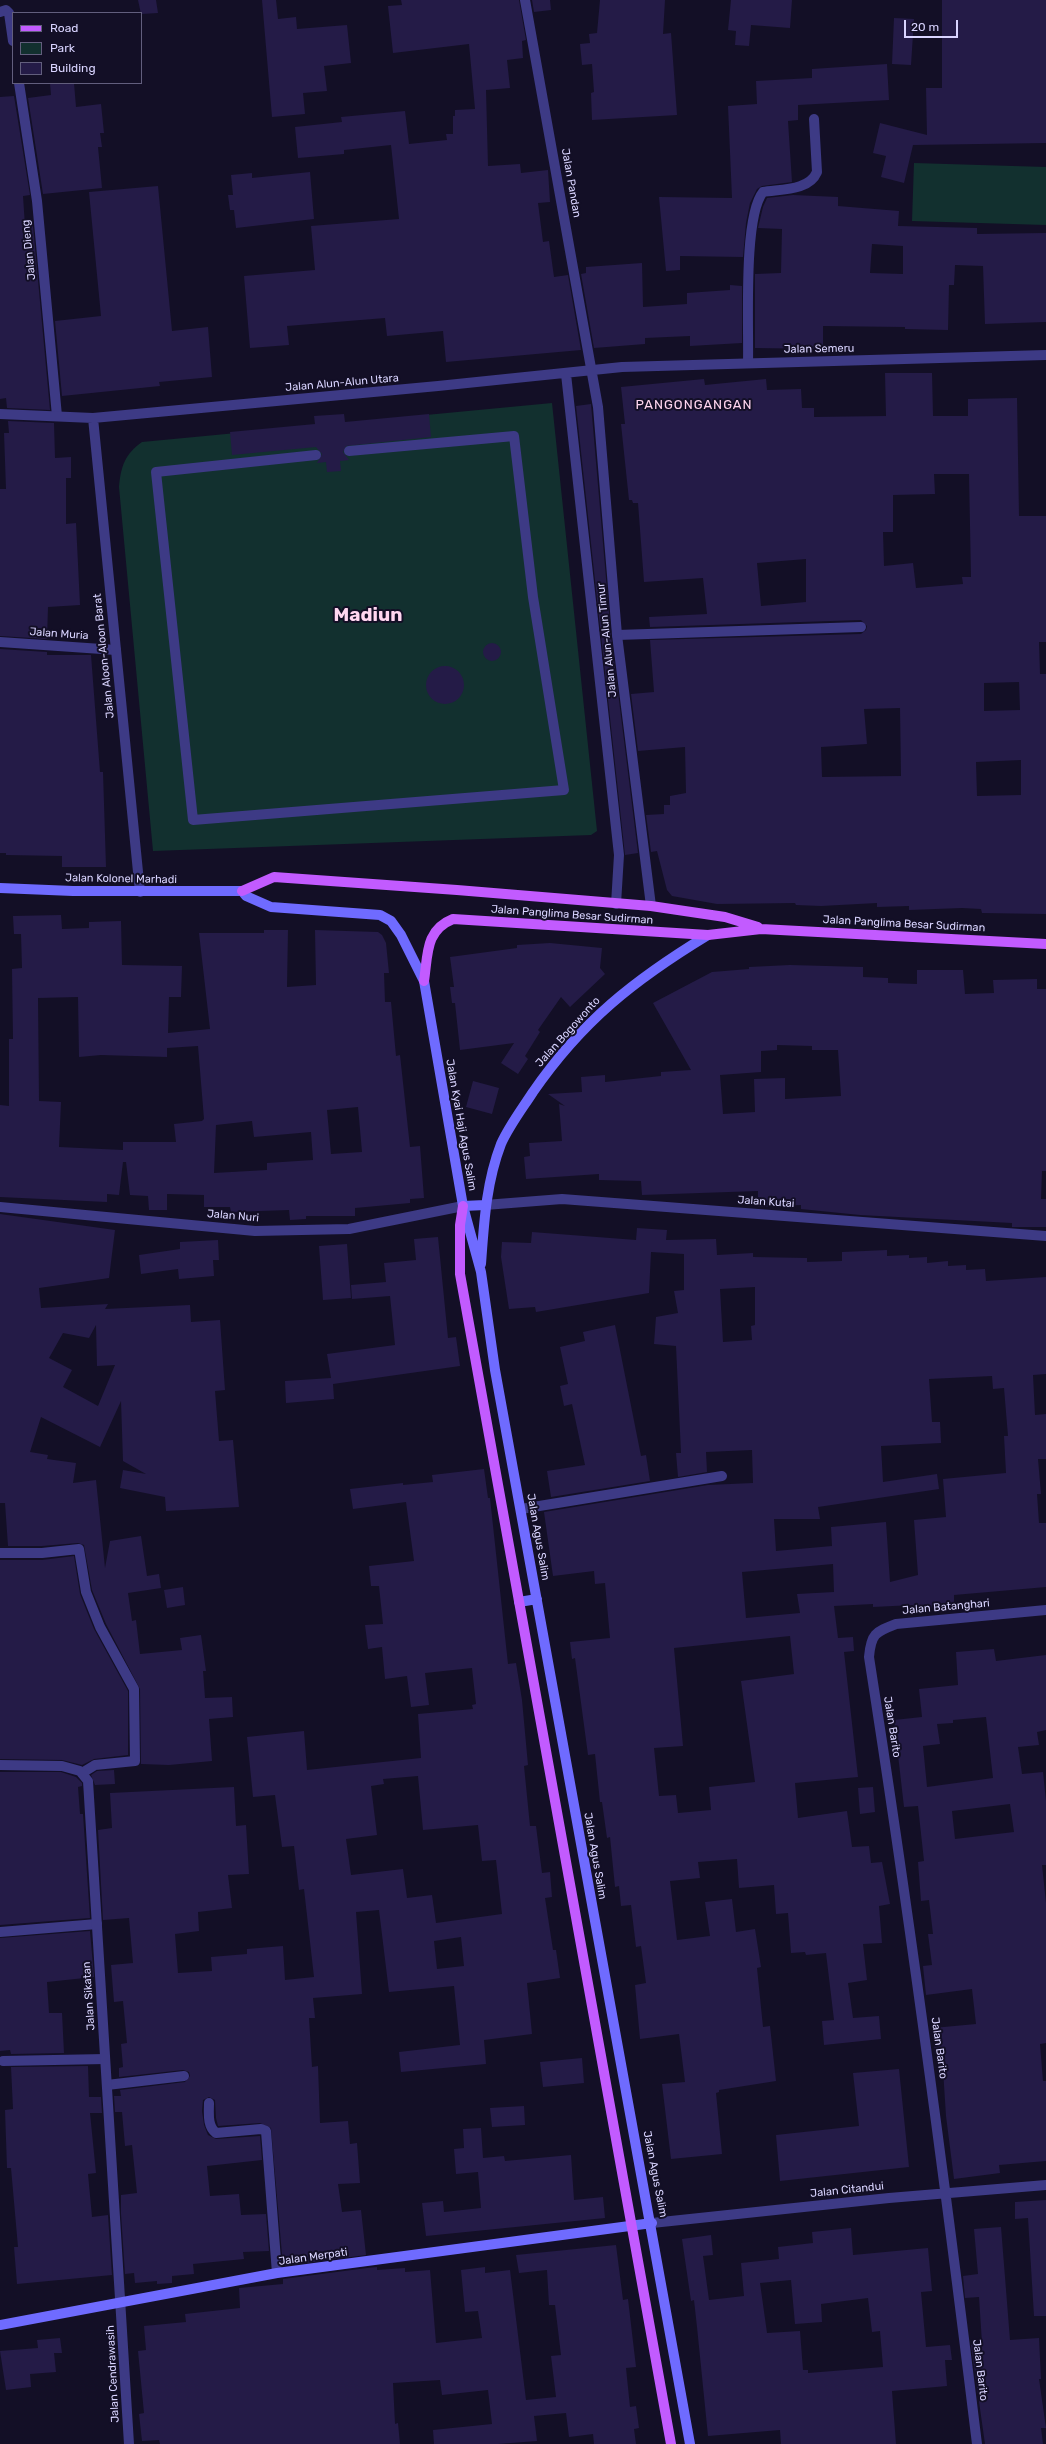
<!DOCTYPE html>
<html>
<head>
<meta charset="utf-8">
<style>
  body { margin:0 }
  #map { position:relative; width:1046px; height:2444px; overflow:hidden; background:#130f26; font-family:Rubik,sans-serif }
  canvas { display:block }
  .legend { position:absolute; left:12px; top:12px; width:130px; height:72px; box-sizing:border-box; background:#130f26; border:1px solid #625e7d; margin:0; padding:5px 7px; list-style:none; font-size:12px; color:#d9d4ff }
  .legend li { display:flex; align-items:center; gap:8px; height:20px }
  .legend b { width:20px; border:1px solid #625e7d }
  .scale { position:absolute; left:904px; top:20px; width:54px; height:18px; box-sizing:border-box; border:2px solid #d9d4ff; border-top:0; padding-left:5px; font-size:12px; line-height:14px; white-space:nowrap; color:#d9d4ff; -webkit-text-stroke:3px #130f26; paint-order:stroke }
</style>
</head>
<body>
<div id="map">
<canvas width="1046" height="2444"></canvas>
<ul class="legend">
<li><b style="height:5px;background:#c25bff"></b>Road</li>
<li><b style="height:11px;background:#12302f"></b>Park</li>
<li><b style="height:11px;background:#241b47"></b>Building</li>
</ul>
<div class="scale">20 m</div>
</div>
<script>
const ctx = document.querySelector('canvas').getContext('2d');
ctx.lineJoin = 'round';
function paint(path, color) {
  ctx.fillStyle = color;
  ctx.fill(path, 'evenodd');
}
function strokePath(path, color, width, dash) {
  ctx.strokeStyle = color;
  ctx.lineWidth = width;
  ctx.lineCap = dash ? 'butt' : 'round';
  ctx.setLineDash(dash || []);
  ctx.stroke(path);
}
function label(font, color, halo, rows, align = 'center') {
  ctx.font = font + ' Rubik,sans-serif';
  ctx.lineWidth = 4;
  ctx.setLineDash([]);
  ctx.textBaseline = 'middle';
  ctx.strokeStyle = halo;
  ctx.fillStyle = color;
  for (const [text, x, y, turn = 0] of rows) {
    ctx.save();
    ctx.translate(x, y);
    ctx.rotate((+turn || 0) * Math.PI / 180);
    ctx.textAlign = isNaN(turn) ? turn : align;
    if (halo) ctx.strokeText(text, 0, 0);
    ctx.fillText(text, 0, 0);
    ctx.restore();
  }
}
const green = new Path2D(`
  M914,163L1046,167V225L912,221Z
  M552,403L597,831L591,835L153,851L119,487C121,466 125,454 142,442Z`);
const building = new Path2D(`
  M138,0H156L158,13L141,14Z
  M262,0H276L278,19L296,17L297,29L347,25L351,63L324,66L327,91L303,93L305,114L272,117Z
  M401,0H519L526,40L522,41L523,58L507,60L510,88L486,90L488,166L520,164L521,173L548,170L550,202L538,203L543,242L549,241L554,277L568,275L581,350L446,362L443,331L387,336L385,318L287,326L289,345L250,348L244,276L315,270L311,226L399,219L391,145L344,150V154L298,158L295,127L342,122L341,117L405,111L409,144L447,140L446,134H453V116H455V110L475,109L469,44L393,53L388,6L402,5Z
  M532,0H550L551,10L534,12Z
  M600,0H665L663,34L671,33L677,115L592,120L591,93L594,92L592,64L582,65L580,44L590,43L589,34L597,33Z
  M731,0H792L790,28L751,25L749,46L735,45L736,31L728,30Z
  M942,0H1046V143L913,145L904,183L881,177L886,156L873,153L880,123L927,135L926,88H942Z
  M894,18L914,19L911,65L892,64Z
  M887,64L889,100L798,105V120L788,121L792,182L762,186L757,189L750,203L746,223L743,257L680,256V270L666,271L659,197L732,198L728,106L757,104L756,81L812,78V69Z
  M50,83H74L76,107L101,104L104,133H100L102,147H98L102,188L43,194L28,98L51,95Z
  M14,96L30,195L23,196L25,226H33L50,410L7,408L6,398L0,399V97Z
  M310,172L314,219L236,228L234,210H230L228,195H233L231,175L252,173V178Z
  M158,186L172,331L208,327L212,377L159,382L160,386L62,396L55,321L101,316L89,192Z
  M793,195L838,197V206L899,211L898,226L977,228V234L1046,233V322L985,324L983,266L955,265L954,285H949L948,330L905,329V327L823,326V349L755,348V274L781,273L782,229L758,228L763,207L767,198ZM872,244L903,246V274L870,273Z
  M642,263L643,307L687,304V293L730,290V285L742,286V343L690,346V336L645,338V344L594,348L581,274L586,273V267Z
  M885,373H932L933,416H968V399L1017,398L1019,516H1046V642H1039L1040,674H1046V914L982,913L981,909L962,908L909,910V906L877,907V903L821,906L796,905L795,903L717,904L672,896L667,890L657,851L651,852L646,815L664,814V805H670V796L686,793L685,747L638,751L631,694L654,692L650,640L861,634L866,630L867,626L861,620L650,627L649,617L707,614L703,578L644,582L638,503H633L632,500H629L621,424H625L621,387L704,379L705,385L766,379L767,390L801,389L802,408H814V417L886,416ZM934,474H969L971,577H962L963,584L916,588L913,563L884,566L883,532H893V495L935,494ZM806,559V602L761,606L757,563ZM1019,682L1020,710L984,711V683ZM900,708L901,776L822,777L821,747L867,744L864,709ZM1021,760V795L977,796L976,762Z
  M591,404L611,636L638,853L625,855L576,406Z
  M344,414L345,422L429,414L431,437L346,446L343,452L349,460L340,461L341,471L327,472L326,462L317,463L322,454L316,447L232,455L230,432L315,424L314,416Z
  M8,421L54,423L55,458L71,457V478H66V524L76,523L80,605L48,607L47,639L0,636V489H6L4,433H9Z
  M483 652a9 9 0 1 1 18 0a9 9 0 1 1-18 0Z
  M0,649L47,652V655H91L100,772H103L106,867H62V856L6,855V853H0Z
  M426 685a19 19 0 1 1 38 0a19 19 0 1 1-38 0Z
  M61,915L62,929L89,928V922L121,921L122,965L182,966L181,997H169L168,1033L210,1029L199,933H264V930H288L287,987L316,985L315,930L378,932L382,935L386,943L389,973H384L385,1002H391L396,1056L400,1055L410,1147L420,1146L424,1198L410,1199V1203L355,1208V1216H306V1219L290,1220L289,1210L231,1212L230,1207H204V1195L167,1194V1210H149L148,1196L130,1195L126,1162H123L119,1195L107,1194V1202L0,1197V1105L9,1106V1039H13L12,969L22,968L21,934H14L13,916ZM78,997L79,1057L101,1055L167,1057V1048L198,1046L204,1119L202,1121L174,1124L176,1142H123V1150L59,1147L61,1102L39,1101L38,998ZM358,1107L362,1152L331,1154L327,1110ZM252,1121L254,1137L311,1132L313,1160L267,1163V1170L214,1173L216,1125Z
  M550,943L602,948L600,968L605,974L570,1007L561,997L538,1030L540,1032L525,1056L528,1059L518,1074L501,1063L514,1043L460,1050L455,1003H452L450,987H454L450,957L517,948V945Z
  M790,965L863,967V977L888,978V983L917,984V970H963L965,994L994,993L993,980L1037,979V989H1046V1171H1042L1041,1199H1046V1227H1012V1223L860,1215L801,1209V1205L758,1207V1191L642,1195L641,1181L599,1180V1174L526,1179L524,1157L530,1156L529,1143L562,1141L559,1104L565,1106L548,1094L582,1092L581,1077L605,1075V1082L661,1076V1072L691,1070L653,1003L712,972L749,969V967ZM777,1045L812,1046V1050H838L841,1096L785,1099V1078L754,1079L755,1112L723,1114L720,1075L761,1072V1051L777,1050Z
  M473,1081L499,1088L492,1114L466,1107Z
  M0,1214L115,1230L109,1278L39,1288L41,1308L108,1304L105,1309L190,1305L191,1322L220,1320L225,1390L215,1391L219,1441L233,1440L239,1507L166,1511L165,1497L120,1488L123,1470L146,1474L123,1461L121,1401L100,1447L41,1417L30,1452L48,1455L47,1459L76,1463L73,1483L96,1480L105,1568L110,1541L141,1536L147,1576L159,1574L161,1588L128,1593L132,1621L136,1620L140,1654L182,1650L180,1638L201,1635L206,1671H203L205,1698L232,1697L233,1717L209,1719L212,1761L169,1765L141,1764L140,1689L106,1624L92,1590L84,1545L78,1543L42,1546H8L5,1503H0ZM96,1325L97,1366L115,1365L98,1406L63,1387L72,1370L49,1358L63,1333L89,1338Z
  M637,1228L667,1230L666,1240L716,1239L717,1255L753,1253V1257L807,1258V1262L842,1261V1252L887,1250V1256L909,1255V1258L927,1257V1263L948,1261V1266L966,1265V1270L985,1269L986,1281L1046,1277V1374L1033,1375L1035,1415L1046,1414V1459H1038L1041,1494H1037L1039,1523H1046V1587L954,1595V1607L913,1610V1605L873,1607V1604L834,1606L838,1638L853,1637L854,1651L844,1652L858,1777L795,1783L798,1818L847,1811L852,1847L869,1846L871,1863L882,1862L890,1904L879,1906L882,1943L863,1944L867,1980L848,1983L853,2018L879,2016L881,2039L824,2045L822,2021L834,2020L826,1953L806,1955L805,1952L791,1953L788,1913L776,1914L774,1885L739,1888L737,1859L698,1862L700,1878L670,1881L677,1940L710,1936L705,1902L732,1899L736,1932L755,1929L761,1967L757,1968L763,2027L770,2026L776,2081L719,2090V2092L716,2093L722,2154L671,2159L662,2084L685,2082L679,2034L640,2039L635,1985L646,1983L641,1946L636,1947L631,1905L621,1906L619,1886L615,1887L610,1837L607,1838L602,1802H600L595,1754L588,1755L575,1658L572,1659L570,1642L610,1638L605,1583L595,1584L594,1571L553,1576L544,1512L708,1485L753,1483L752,1450L706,1452L707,1472L678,1477L676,1453H681L676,1346L654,1344L656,1317L678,1313L674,1291L684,1290V1254L651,1252L649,1293L536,1312L535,1307L509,1309L501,1257L502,1242L531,1243L532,1232L636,1240ZM755,1287V1325L751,1326L752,1340L723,1342L720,1289ZM992,1376L993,1389L1004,1388L1008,1436H1004L1006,1473L943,1479L946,1517L914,1520L918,1575L890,1582L886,1522L831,1527L832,1546L776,1551L774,1519H820L818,1507L939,1489L937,1474L883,1482L881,1446L941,1443L940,1422H932L929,1379ZM833,1564L834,1592L797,1594L800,1613L746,1618L742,1572ZM790,1636L794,1674L741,1681L755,1782L709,1787L711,1810L678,1813L676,1795L659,1796L654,1748L683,1746L674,1648Z
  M438,1237L448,1338L456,1337L460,1366L333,1384L334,1399L286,1403L285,1381L331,1378L327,1354L395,1345L390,1296L352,1299L351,1285L386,1282L384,1263L416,1260L414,1239Z
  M218,1240L219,1260H213L214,1276L179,1279L178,1269L141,1274L139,1255L180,1249V1242Z
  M347,1244L351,1298L323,1300L319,1246Z
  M615,1325L641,1456L646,1455L650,1481L551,1497L547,1471L585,1465L572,1404L564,1406L560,1386L568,1384L560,1347L585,1341L583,1332Z
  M484,1469L488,1498H490L508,1664L516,1663L522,1700L528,1765L524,1766L530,1826H536L542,1873L550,1872L552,1897L545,1898L553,1950H556L560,1978L527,1983L532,2034L484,2040L486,2064L401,2072L399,2052L460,2045L454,1986L389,1992L379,1910L356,1912L362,1994L313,1998L315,2018H309L312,2067L318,2066L320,2123L348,2121L350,2144L357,2143L360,2183L338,2184L342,2212L361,2210L366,2255L283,2266L271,2128L260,2123L218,2126L216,2118L215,2100L209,2097L203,2100L202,2111L204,2125L208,2135L216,2139L260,2136L262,2160L207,2166L210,2196L239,2194L241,2215L266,2214L269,2251L243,2252L244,2259L193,2264L194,2274L172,2276V2283L157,2284V2281L135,2283L134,2273L125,2274L121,2214V2195L137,2193L132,2145L125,2146L122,2112H115L114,2096H121L120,2090L185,2082L190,2076L189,2072L183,2070L119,2077V2068L123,2067L121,2044L127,2043L123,2001L114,2002L111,1965L133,1963L129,1918L103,1920L98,1830L112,1828L110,1793L234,1787L236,1826L246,1825L249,1874L228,1875L232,1908L198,1912L199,1931L175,1934L178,1973L212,1971L211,1957L247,1954V1949L283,1946L285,1980L314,1977L304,1889L299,1890L294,1846L282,1847L275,1795L253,1797L247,1737L304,1731L307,1770L421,1758L418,1714L473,1709L472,1705L476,1704L472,1668L425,1673L429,1705L411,1707L407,1676L385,1679L382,1647L368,1649L365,1625L383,1624L379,1586H371L369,1566L414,1561L406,1502L353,1509L350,1489L403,1483V1485L433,1482L432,1475ZM418,1776L423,1830L478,1825L482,1861L496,1860L502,1914L436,1923L432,1895L407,1898L403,1869L351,1875L346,1839L377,1835L371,1786L384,1784L383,1779ZM461,1937L464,1966L437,1969L434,1941Z
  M74,1556L80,1594L94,1629L128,1691V1755L94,1759L82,1765L62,1760L0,1759V1560H42Z
  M183,1587L185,1605L167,1608L164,1590Z
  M994,1649L996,1661L1046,1655V1730L1037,1732L1039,1745L1018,1747L1022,1774L1043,1772L1046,1801V1865H1042L1046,1903V2043L1040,2044L1043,2081H1046V2161L999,2165L1000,2173L954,2179L946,2116L942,2054L935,2055L933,2028L976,2024L972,1989L926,1995L923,1966L932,1965L928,1934H933L929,1900L921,1901L918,1862L924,1861L918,1806L904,1807L894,1720L922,1717L919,1689L958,1685L956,1652ZM986,1717L993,1778L927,1787L923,1746L940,1744L937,1724L953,1723V1720ZM1010,1804L1014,1832L955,1839L952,1811Z
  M114,1770L115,1784L95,1785L91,1775L97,1771Z
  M0,1772H61L76,1777L82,1783V1786L78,1787L80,1814H83L90,1918L0,1925Z
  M873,1787L875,1812L860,1814L858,1788Z
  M90,1931L94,1977L47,1982L49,2013H62L64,2053L11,2054L10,2050L0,2051V1938Z
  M582,2058L584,2083L543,2087L540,2062Z
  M88,2066L89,2097H101L102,2113H90L96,2173L88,2174L92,2217L108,2215L112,2275L17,2284L14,2247H18L11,2168H7L5,2110L13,2109L11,2067Z
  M899,2069L909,2167L780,2181L776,2135L859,2126L853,2073Z
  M524,2106L525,2125L492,2127L490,2108Z
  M481,2128L483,2158L504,2156L505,2161L571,2155L574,2200L603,2197L605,2218L426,2236L422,2203L443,2201L444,2212L481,2208L478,2172L456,2174L454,2149L464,2148L463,2129Z
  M1046,2200V2316H1034L1028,2218L1015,2219V2202Z
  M1001,2227L1010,2340L1039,2338L1041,2379H1039L1046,2428H1041L1043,2444H985L971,2345L982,2343L979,2297L965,2298L963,2276L978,2274L974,2229Z
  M851,2228L853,2255L928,2248L932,2291L921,2292L926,2347L950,2345L952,2360H945L947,2386L892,2391L896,2444H781L780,2430L708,2436L697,2327L694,2300L691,2301L682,2239L711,2235L713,2255L703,2256L709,2300L744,2296L741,2263L779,2259L778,2247L813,2243L812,2232ZM791,2280L795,2324L822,2322L821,2304L868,2298L872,2332L880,2331L883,2367L808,2373V2370H803L800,2331L767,2333L760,2283Z
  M616,2245L623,2300L628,2299L636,2367L626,2368L630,2407L636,2406L639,2428L634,2429L636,2444H594L593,2434L569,2437L566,2413L534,2416L537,2441L498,2444H434L433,2430L492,2424L488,2390L442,2395L440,2380L393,2383L395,2424L398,2423L400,2444H160L159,2440L142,2441L139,2414L144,2413L138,2351L146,2350L144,2326L186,2322L185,2314L240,2308L239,2288L283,2284V2279L367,2268L377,2267V2270L405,2268V2272L430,2270L436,2343L482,2338L478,2311L465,2312L461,2270L485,2267V2273L510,2270L526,2400L556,2397L551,2356L561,2355L555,2305H549L547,2270L519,2273L516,2255Z
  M60,2338L62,2353H54L56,2372L30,2374L31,2387L6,2390L0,2351L38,2348L37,2340Z`);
const pedestrian = new Path2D(`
  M316,455L156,472L193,820L564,790L533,597L514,436L349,451`);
const minor = new Path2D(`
  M0,12L6,10L9,13L13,41
  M19,83L37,201L57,416
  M748,363C749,327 743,217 763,192C781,189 809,191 817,172L814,119
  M617,635L861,627
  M0,642L116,650
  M0,1207L255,1231L349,1229L463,1206
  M521,1509L722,1476
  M0,1553H42L79,1549L86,1592L100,1627L134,1689L135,1761L95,1765L82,1773
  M0,1932L97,1924
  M3,2061L105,2059
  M107,2085L184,2076
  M209,2103C209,2113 207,2126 216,2133L261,2129L266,2131L277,2273`);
const tertiary = new Path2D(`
  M525,0L598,407L617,635L651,906
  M566,374L619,855L616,904
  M0,414L93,418L438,386L622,367L1046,355
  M93,418L140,892
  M485,1205L562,1199L1046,1236
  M0,1765L62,1766L80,1771L88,1781L129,2444
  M652,2223L889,2198L1046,2185
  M977,2444C945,2181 910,1919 869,1657C871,1634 875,1632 896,1624L1046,1610`);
const secondary = new Path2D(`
  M0,888L73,891H242L246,896L271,907L380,915L391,921L401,935L424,981L463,1206L481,1272L495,1370L690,2444
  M463,1206L485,1205
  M481,1264C484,1223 486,1183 501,1144C509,1126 522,1109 533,1092C582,1021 634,980 708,935
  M519,1602L537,1599
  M0,2325L277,2273L652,2223`);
const primary = new Path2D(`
  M242,891L274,877L457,890L651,906L725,917L758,927
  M424,981C428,955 425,930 453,919L708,935L761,929L1046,944
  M463,1206L460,1225V1274L671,2444`);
const streetNames = [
  ["Jalan Pandan",571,183,80],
  ["Jalan Dieng",29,250,-96],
  ["Jalan Semeru",819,349,-1],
  ["Jalan Alun-Alun Utara",342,383,-5],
  ["Jalan Muria",59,634,4],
  ["Jalan Alun-Alun Timur",607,640,-96],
  ["Jalan Aloon-Aloon Barat",104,656,-96],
  ["Jalan Kolonel Marhadi",121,879,1],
  ["Jalan Panglima Besar Sudirman",572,915,4],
  ["Jalan Panglima Besar Sudirman",904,924,3],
  ["Jalan Bogowonto",568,1032,-48],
  ["Jalan Kyai Haji Agus Salim",461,1125,80],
  ["Jalan Kutai",766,1202,4],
  ["Jalan Nuri",233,1216,5],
  ["Jalan Agus Salim",538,1537,80],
  ["Jalan Batanghari",946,1607,-5],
  ["Jalan Barito",892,1727,81],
  ["Jalan Agus Salim",595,1856,80],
  ["Jalan Sikatan",89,1996,-94],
  ["Jalan Barito",939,2048,82],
  ["Jalan Agus Salim",655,2174,79],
  ["Jalan Citandui",847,2190,-6],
  ["Jalan Merpati",313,2257,-8],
  ["Jalan Barito",980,2370,83],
  ["Jalan Cendrawasih",113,2374,-93]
];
const quarterNames = [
  ["PANGONGANGAN",694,405]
];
const townNames = [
  ["Madiun",368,616]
];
paint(green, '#12302f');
paint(building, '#241b47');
strokePath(pedestrian, '#3d3a85', 10);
strokePath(minor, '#3d3a85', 10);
strokePath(tertiary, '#3d3a85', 10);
strokePath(secondary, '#6f6bff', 10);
strokePath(primary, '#c25bff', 10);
label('11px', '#d9d4ff', '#130f26', streetNames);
ctx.letterSpacing = '1px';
label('13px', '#ffd6f0', '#130f26', quarterNames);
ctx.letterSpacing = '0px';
label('bold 19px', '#ffd6f0', '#130f26', townNames);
</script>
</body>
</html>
